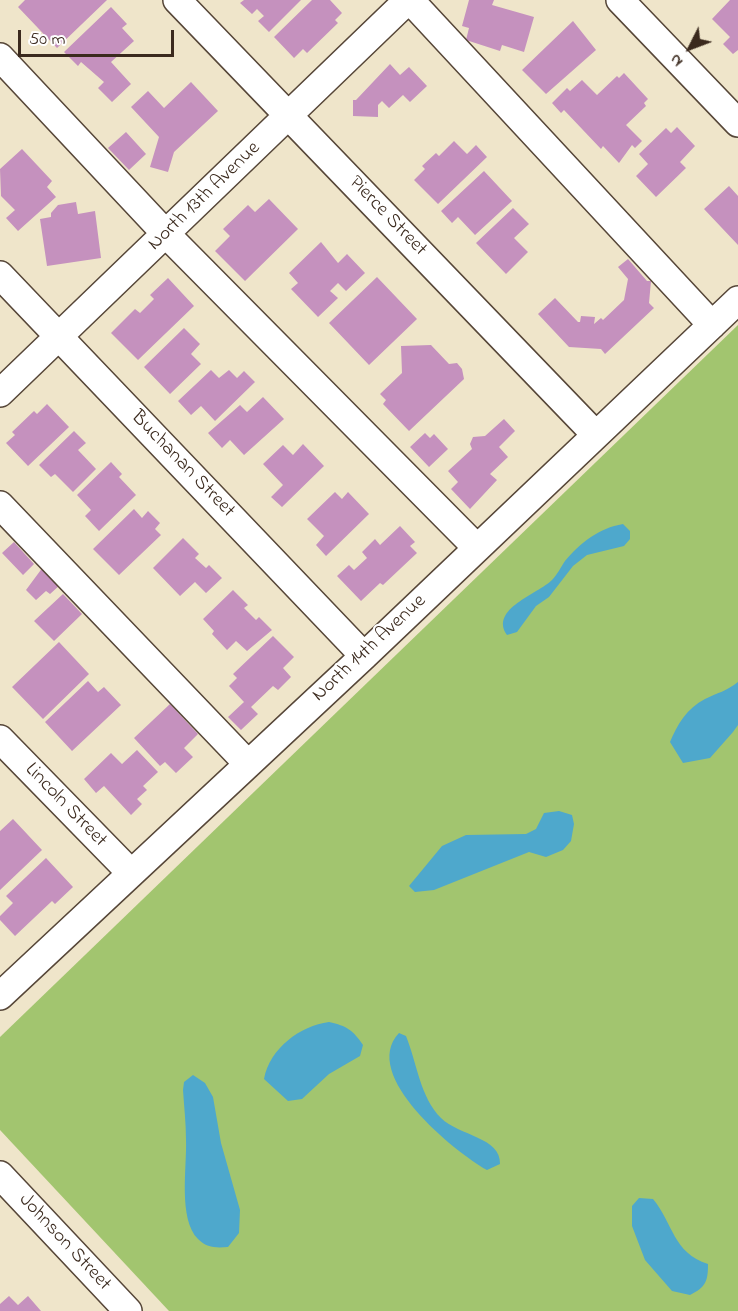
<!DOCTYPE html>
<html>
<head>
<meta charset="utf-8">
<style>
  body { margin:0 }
  #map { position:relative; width:738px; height:1311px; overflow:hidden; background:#efe5ca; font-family:"Indie Flower",sans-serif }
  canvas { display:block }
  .north { position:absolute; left:660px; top:18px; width:60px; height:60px; -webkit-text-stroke:4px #fff; paint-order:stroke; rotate:228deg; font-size:16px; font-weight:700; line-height:24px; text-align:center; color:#3b2a1e }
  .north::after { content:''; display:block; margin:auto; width:21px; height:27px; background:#3b2a1e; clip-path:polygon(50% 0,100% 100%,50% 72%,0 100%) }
  .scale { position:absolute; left:18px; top:30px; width:156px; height:27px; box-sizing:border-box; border:3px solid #3b2a1e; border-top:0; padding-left:8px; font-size:18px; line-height:21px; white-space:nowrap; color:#3b2a1e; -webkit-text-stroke:4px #fff; paint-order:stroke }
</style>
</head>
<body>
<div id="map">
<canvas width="738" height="1311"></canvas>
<div class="north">N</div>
<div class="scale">50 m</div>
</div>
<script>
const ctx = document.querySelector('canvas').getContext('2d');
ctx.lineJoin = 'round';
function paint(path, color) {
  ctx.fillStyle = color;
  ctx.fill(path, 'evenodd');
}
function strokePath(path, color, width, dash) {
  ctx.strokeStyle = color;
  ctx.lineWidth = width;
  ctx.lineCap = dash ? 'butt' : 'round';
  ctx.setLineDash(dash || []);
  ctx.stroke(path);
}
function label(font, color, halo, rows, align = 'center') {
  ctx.font = font + ' "Indie Flower",sans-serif';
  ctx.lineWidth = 4.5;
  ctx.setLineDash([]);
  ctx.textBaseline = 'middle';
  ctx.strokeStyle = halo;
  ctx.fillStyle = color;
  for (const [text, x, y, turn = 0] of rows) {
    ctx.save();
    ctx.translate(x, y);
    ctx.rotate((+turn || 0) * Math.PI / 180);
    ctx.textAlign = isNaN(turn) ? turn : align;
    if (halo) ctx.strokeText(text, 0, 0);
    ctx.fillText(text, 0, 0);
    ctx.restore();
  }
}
const green = new Path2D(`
  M738,325V1311H169L0,1130V1037Z`);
const water = new Path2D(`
  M623,524L630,531V539L624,546L587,555L573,566L549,597L536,606L517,632L507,635C489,609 538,594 552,580C557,575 561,567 565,561C580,543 599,528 623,524Z
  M738,682V725L733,732L710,758L683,763L670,742C677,725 687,708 705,699C717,693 727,691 738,682Z
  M559,811L572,815L574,824L571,841L563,850L546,857L529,852L434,890L415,892L409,886L442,846L466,835L526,834L536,829L544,813Z
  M329,1022C347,1026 353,1030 363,1045L360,1056L329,1074L302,1099L288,1101L264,1079C270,1048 300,1026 329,1022Z
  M399,1033L406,1036C417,1063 420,1097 441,1118C459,1136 501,1137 500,1164L487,1170C455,1152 359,1075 399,1033Z
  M193,1075L205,1083L213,1097L221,1143L240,1210L239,1233L228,1247C216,1248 207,1248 198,1239C178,1219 187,1167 186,1140C186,1123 184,1106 183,1090L184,1082Z
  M639,1198L653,1199C673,1223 673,1253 708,1264C708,1281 706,1287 690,1295L672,1291L645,1260L632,1226V1206Z`);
const building = new Path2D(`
  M25,0H107L57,48L18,7Z
  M244,0H301L269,32L258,21L264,16L257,9L252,14L240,3Z
  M312,0H330L342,13L335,20L338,23L307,53L303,49L294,58L274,37Z
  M469,0H494L492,5L534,17L524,52L502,45L500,51L466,40L469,28L462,26Z
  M730,0H738V50L733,54L723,44L730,37L712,19Z
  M111,7L127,24L122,28L134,41L111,62L131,84L112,102L98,88L104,82L81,62L78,66L64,52Z
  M573,21L596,50L546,94L522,70Z
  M390,64L400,75L409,67L427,86L410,102L403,95L389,108L382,101L378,105V117L353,116V100H356Z
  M624,73L648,99L644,103L646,106L626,125L642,141L635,148L632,145L619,163L603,146L601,149L564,110L561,113L552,103L567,88L570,91L582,80L597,95L617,76L619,78Z
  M191,82L218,111L174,152L168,172L150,167L159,137L131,107L148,91L164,108Z
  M677,127L695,146L680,162L686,168L656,197L636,176L648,164L639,154L666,128L671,133Z
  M126,132L146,154L129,170L108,148Z
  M454,141L467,154L476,145L487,157L438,204L414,180L425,169L422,166L436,153L439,156Z
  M22,149L52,181L47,187L56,197L18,231L6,218L15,210L1,196L0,169Z
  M484,171L512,201L475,235L458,217L452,223L441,211Z
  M729,186L738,196V245L704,209Z
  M269,199L298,229L245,281L215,251L230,236L223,229L248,205L255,212Z
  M76,202L78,214L95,211L101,258L47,266L40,219L51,217V213L58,205Z
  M513,208L529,224L514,238L528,252L506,274L476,243Z
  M321,242L338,263L347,254L365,273L346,291L338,283L330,291L338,298L318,317L291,289L298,283L289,273Z
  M628,259L647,281H651L649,303L654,308L605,354L601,349L569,347L538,314L555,298L578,322H580L581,316L595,317L594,324L601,318L603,320L624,300L628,279L618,267Z
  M377,277L417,319L369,365L329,323Z
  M168,278L194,306L138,360L111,333L135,309L140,313L154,299L150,295Z
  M184,328L200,344L191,354L201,364L170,394L144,367Z
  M431,345L449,364L457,363L462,369L464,379L409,431L383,404L386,400L380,394L402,373L401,346Z
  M211,370L219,378L229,370L237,378L244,371L255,382L215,421L201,406L191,415L178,401Z
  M263,397L284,419L244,455L230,440L222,448L208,433L240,405L247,412Z
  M47,404L69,427L28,466L6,443L15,435L12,432L34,411L37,414Z
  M504,419L515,431L499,447L508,457L490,474L497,480L470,509L451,489L458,482L448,471L472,449L470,444L473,437L485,436Z
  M74,431L86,443L78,450L96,469L73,492L55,474L51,477L39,465Z
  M425,433L430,438L434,434L448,449L429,467L410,447Z
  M303,444L324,466L282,507L271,497L283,485L263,464L283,445L293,455Z
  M111,462L122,474L119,477L136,495L99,531L85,516L91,510L77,495Z
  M335,492L342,499L348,492L369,514L326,556L316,545L324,536L307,519Z
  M134,509L142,518L148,511L160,523L155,529L161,535L119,575L93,549Z
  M400,526L415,542L410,546L417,553L383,585L380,583L361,601L337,576L349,565L354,570L367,558L362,552L375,539L380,545Z
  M183,538L199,554L195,558L206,568L209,565L222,578L206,593L195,582L180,596L153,568Z
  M14,542L34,564L23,575L2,553Z
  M43,567L60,585L50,594L46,591L36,600L26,590Z
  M233,590L248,605L244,608L256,620L259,617L272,630L247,651L236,641L227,650L212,634L214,631L203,619Z
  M63,594L82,614L54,641L34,621Z
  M273,636L294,657L283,668L291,677L278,690L273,686L251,707L258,714L241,730L228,717L244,702L229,686L237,678L233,674Z
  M59,642L89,674L43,719L12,687Z
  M88,681L98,692L104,687L121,705L72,751L45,722Z
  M170,704L198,734L184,748L193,757L176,773L165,762L160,766L134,738Z
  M137,750L158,772L143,786L147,790L137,799L142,804L131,815L104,786L96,793L84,779L111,753L122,764Z
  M13,819L42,850L0,890V831Z
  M46,858L73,887L55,904L52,901L15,936L0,920V916L13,903L6,896Z
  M9,1296L18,1305L28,1296L41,1311H0V1304Z`);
const minor = new Path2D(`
  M177,0L596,435
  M410,0L712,325
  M620,0L738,123
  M0,57L166,234L477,548
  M0,275L364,656
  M0,393L408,0
  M0,505L248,764
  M0,739L130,872
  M0,996L364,656L738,300
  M0,1175L128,1311`);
const streetNames = [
  ["North 13th Avenue",205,197,-44],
  ["Pierce Street",387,217,46],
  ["Buchanan Street",182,465,46],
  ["North 14th Avenue",370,649,-43],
  ["Lincoln Street",65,806,46],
  ["Johnson Street",64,1243,47]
];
paint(green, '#a2c56f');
paint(water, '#4ea8cc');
paint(building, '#c591be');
strokePath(minor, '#564638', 30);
strokePath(minor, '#fff', 27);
label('20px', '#3b2a1e', '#fff', streetNames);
</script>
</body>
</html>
